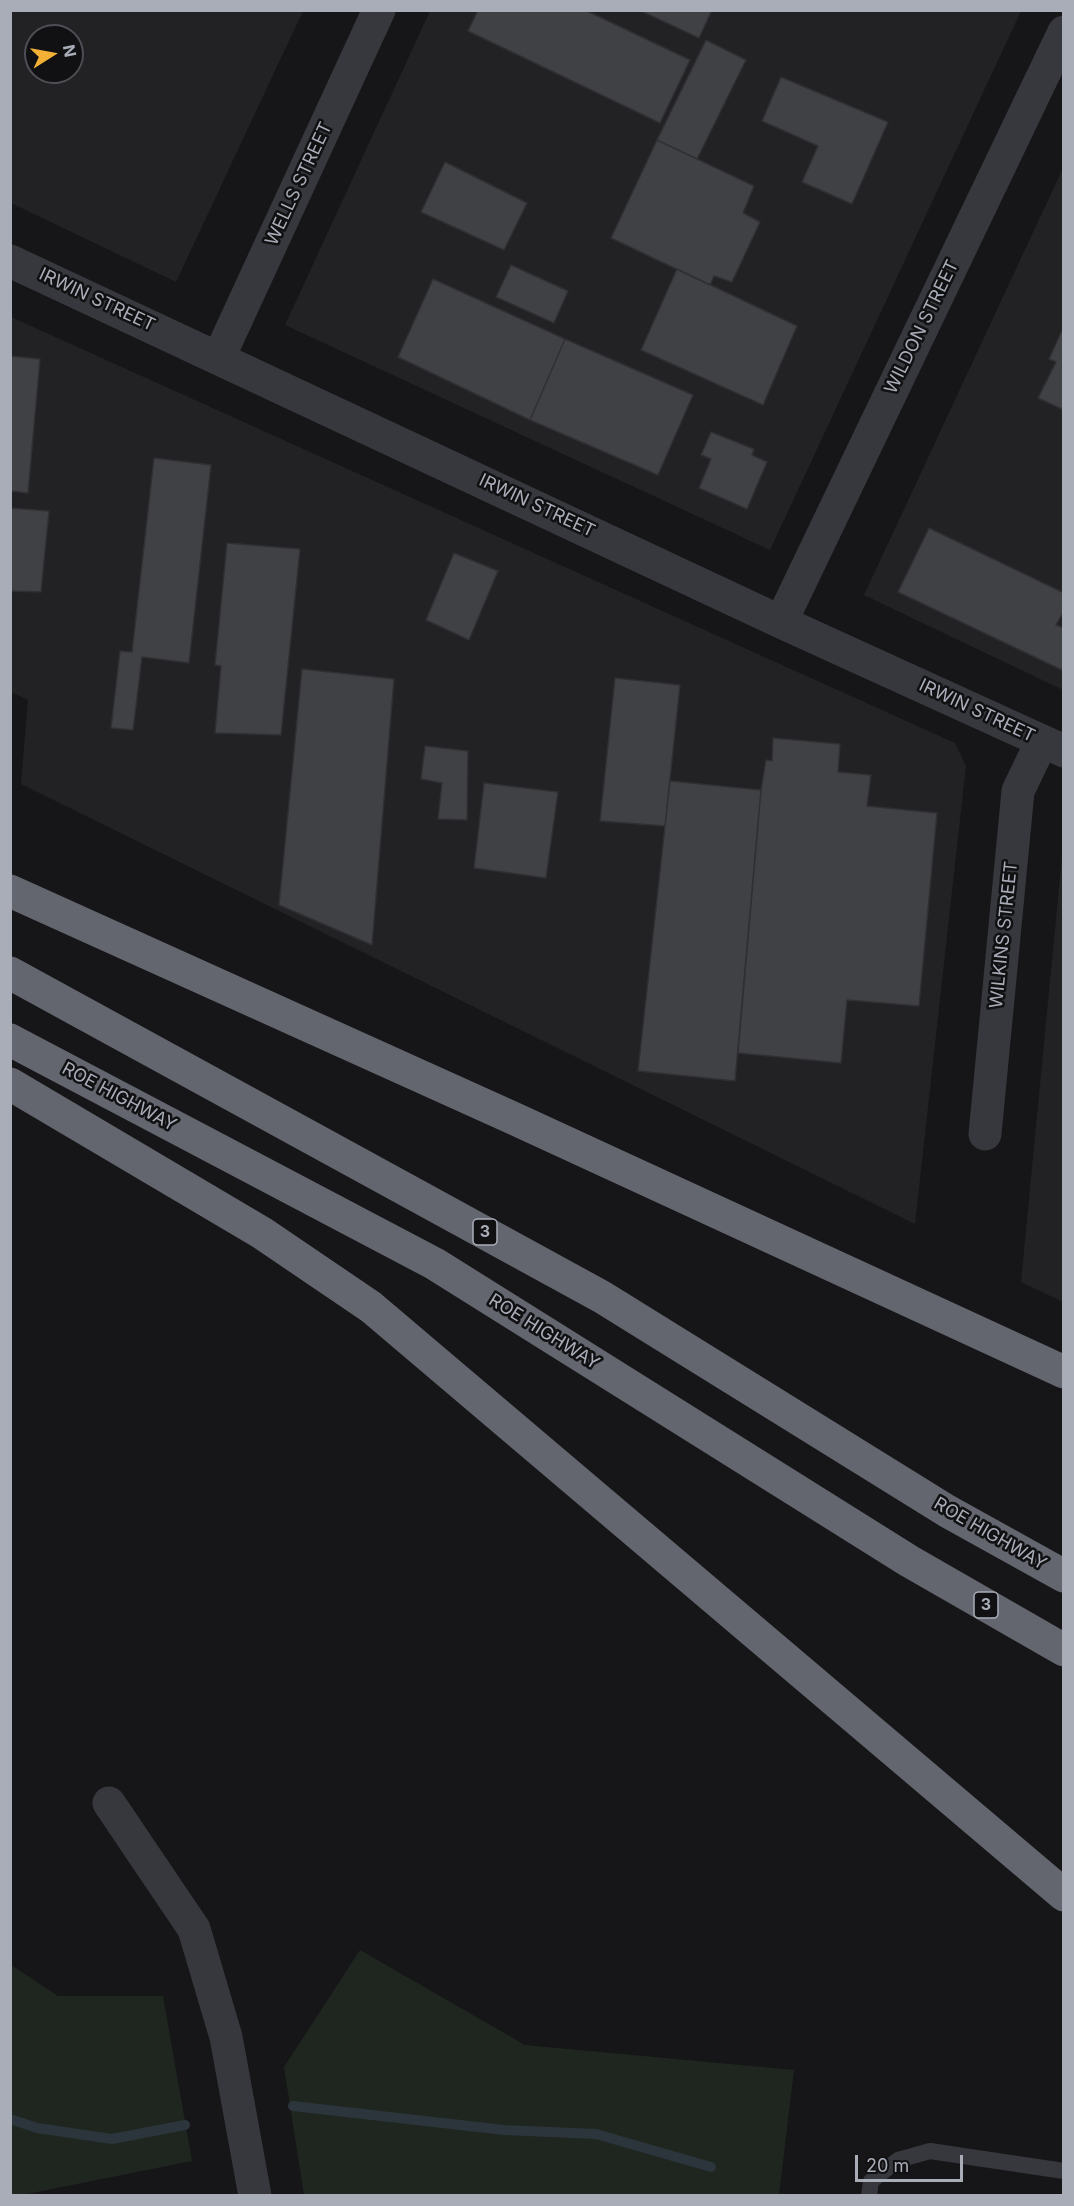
<!DOCTYPE html>
<html>
<head>
<meta charset="utf-8">
<style>
  body { margin:0 }
  #map { position:relative; width:1074px; height:2206px; overflow:hidden; background:#161618; font-family:Inter,sans-serif }
  canvas { display:block }
  .frame { position:absolute; inset:0; border:12px solid #a8adb8; pointer-events:none }
  .north { position:absolute; left:24px; top:24px; width:60px; height:60px; box-sizing:border-box; background:#111113; border:2px solid #4d4f55; border-radius:50%; rotate:79deg; font-size:16px; font-weight:700; line-height:24px; text-align:center; color:#a8adb8 }
  .north::after { content:''; display:block; margin:auto; width:21px; height:27px; background:#f2b134; clip-path:polygon(50% 0,100% 100%,50% 72%,0 100%) }
  .scale { position:absolute; left:855px; top:2155px; width:108px; height:27px; box-sizing:border-box; border:3px solid #a8adb8; border-top:0; padding-left:8px; font-size:18px; line-height:21px; white-space:nowrap; color:#a8adb8; -webkit-text-stroke:4px #111113; paint-order:stroke }
</style>
</head>
<body>
<div id="map">
<canvas width="1074" height="2206"></canvas>
<div class="frame"></div>
<div class="north">N</div>
<div class="scale">20 m</div>
</div>
<script>
const ctx = document.querySelector('canvas').getContext('2d');
ctx.lineJoin = 'round';
function paint(path, color) {
  ctx.fillStyle = color;
  ctx.fill(path, 'evenodd');
}
function strokePath(path, color, width, dash) {
  ctx.strokeStyle = color;
  ctx.lineWidth = width;
  ctx.lineCap = dash ? 'butt' : 'round';
  ctx.setLineDash(dash || []);
  ctx.stroke(path);
}
function label(font, color, halo, rows, align = 'center') {
  ctx.font = font + ' Inter,sans-serif';
  ctx.lineWidth = 5;
  ctx.setLineDash([]);
  ctx.textBaseline = 'middle';
  ctx.strokeStyle = halo;
  ctx.fillStyle = color;
  for (const [text, x, y, turn = 0] of rows) {
    ctx.save();
    ctx.translate(x, y);
    ctx.rotate((+turn || 0) * Math.PI / 180);
    ctx.textAlign = isNaN(turn) ? turn : align;
    if (halo) ctx.strokeText(text, 0, 0);
    ctx.fillText(text, 0, 0);
    ctx.restore();
  }
}
const built = new Path2D(`
  M10,11H303L176,282L11,203ZM36,36H72V72H36Z
  M430,11H1021L770,550L285,325Z
  M1063,168V690L864,595Z
  M11,317L955,743L966,766L915,1224L21,784L28,700L11,692Z
  M1063,846V1302L1021,1282Z`);
const green = new Path2D(`
  M360,1950L525,2045L794,2070L779,2195H304L284,2067Z
  M11,1965L58,1996H163L192,2161L22,2195H11Z`);
const stream = new Path2D(`
  M293,2106L504,2130L596,2134L711,2167
  M10,2119L37,2128L112,2139L185,2125`);
const building = new Path2D(`
  M478,10H585L690,60L660,123L468,31Z
  M639,10H712L699,38Z
  M706,40L746,60L697,159L657,140Z
  M781,77L888,122L852,204L802,182L818,146L762,121Z
  M657,140L754,186L743,213L760,222L732,282L714,276L710,285L611,238Z
  M445,162L527,203L504,250L421,212Z
  M511,265L568,291L554,323L496,297Z
  M677,269L797,326L763,405L641,350Z
  M433,279L565,339L530,420L398,357Z
  M1064,326V410L1038,398L1056,362L1049,359Z
  M565,339L693,395L658,475L530,420Z
  M10,356L40,359L28,493L10,491Z
  M711,432L754,449L752,455L767,462L747,509L699,488L711,459L701,455Z
  M154,458L211,465L189,663L142,657L133,730L111,728L120,651L132,652Z
  M10,508L49,511L41,592L10,591Z
  M929,528L1064,593V611L1056,625L1064,628V671L898,592Z
  M227,543L300,549L281,735L215,733L221,666L215,665Z
  M454,553L498,571L469,640L426,620Z
  M302,669L394,679L372,945L279,905Z
  M615,678L680,685L665,826L600,821Z
  M773,738L840,744L838,772L871,775L867,806L937,813L919,1006L847,1000L841,1063L738,1053L761,790L766,760L772,761Z
  M425,746L468,751L467,820L438,819L442,783L421,779Z
  M670,781L761,790L735,1081L638,1071Z
  M484,783L558,792L546,878L474,868Z`);
const service = new Path2D(`
  M869,2196L871,2181L898,2160L930,2151L1064,2171`);
const minor = new Path2D(`
  M10,261L781,622L1064,751
  M219,357L379,10
  M781,622L1064,32
  M985,1134L1018,791L1042,741
  M109,1803L194,1929L226,2037L255,2196`);
const motorway = new Path2D(`
  M10,891L515,1119L1064,1372
  M10,973L602,1297L947,1511L1064,1576
  M10,1040L435,1264L909,1561L1064,1650
  M10,1084L262,1233L371,1307L1064,1895`);
const shields = [
  [485,1232,24],
  [986,1605,24]
];
const shieldNames = [
  ["3",485,1232],
  ["3",986,1605]
];
const streetNames = [
  ["WELLS STREET",299,184,-65],
  ["IRWIN STREET",97,300,25],
  ["WILDON STREET",922,327,-64],
  ["IRWIN STREET",537,506,25],
  ["IRWIN STREET",977,711,25],
  ["WILKINS STREET",1004,935,-84],
  ["ROE HIGHWAY",119,1097,28],
  ["ROE HIGHWAY",544,1332,32],
  ["ROE HIGHWAY",990,1534,30]
];
paint(built, '#222225');
paint(green, '#1e261f');
strokePath(stream, '#2c353c', 10);
paint(building, '#404145');
strokePath(building, '#303034', 1.5);
strokePath(service, '#37383d', 16);
strokePath(minor, '#37383d', 33);
strokePath(motorway, '#63666e', 33);
for (const [x, y, w] of shields) {
  const box = new Path2D();
  box.roundRect(x - w / 2, y - 13, w, 26, 4.5);
  ctx.fillStyle = '#111113';
  ctx.fill(box);
  strokePath(box, '#a8adb8', 1.5);
}
label('bold 16px', '#a8adb8', null, shieldNames);
label('18px', '#a8adb8', '#111113', streetNames);
</script>
</body>
</html>
